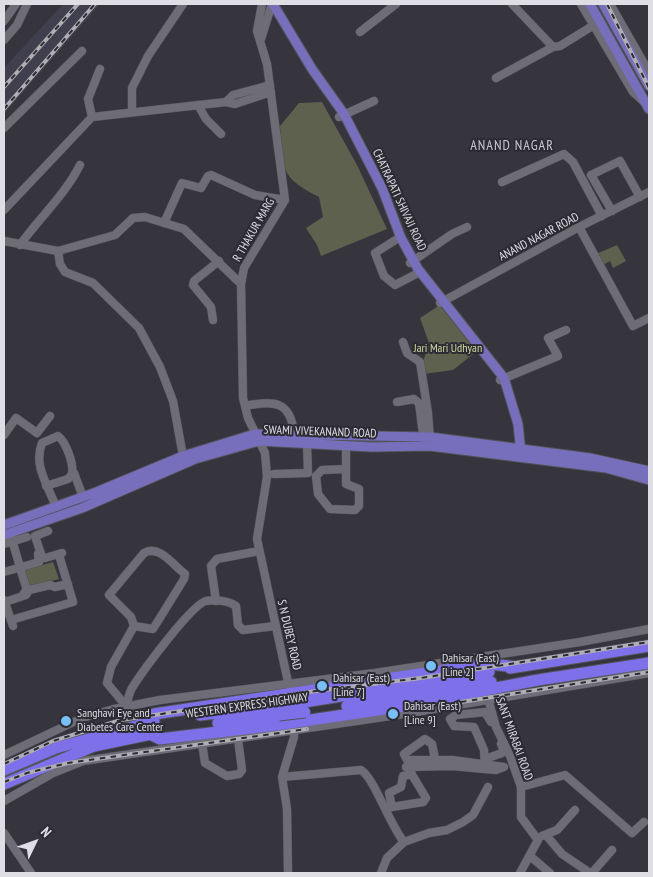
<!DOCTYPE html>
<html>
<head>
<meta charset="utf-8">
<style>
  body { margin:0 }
  #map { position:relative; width:653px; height:877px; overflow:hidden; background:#36353e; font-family:"PT Sans Narrow",sans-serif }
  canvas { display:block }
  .frame { position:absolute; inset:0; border:5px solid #dedee4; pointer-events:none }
  .north { position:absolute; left:10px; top:817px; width:50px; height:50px; -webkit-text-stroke:4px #2c2b33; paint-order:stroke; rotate:48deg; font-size:14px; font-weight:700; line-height:20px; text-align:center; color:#dedee4 }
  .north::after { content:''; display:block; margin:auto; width:18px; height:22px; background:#dedee4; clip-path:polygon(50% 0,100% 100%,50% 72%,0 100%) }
</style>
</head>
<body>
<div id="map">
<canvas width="653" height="877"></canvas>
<div class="frame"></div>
<div class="north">N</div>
</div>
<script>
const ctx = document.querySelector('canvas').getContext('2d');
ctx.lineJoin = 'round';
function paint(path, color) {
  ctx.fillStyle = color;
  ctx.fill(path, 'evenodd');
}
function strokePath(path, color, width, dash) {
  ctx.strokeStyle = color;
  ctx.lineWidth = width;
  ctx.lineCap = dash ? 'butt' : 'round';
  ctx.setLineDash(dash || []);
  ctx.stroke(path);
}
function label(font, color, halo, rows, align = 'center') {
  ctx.font = font + ' "PT Sans Narrow",sans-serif';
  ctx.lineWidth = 4;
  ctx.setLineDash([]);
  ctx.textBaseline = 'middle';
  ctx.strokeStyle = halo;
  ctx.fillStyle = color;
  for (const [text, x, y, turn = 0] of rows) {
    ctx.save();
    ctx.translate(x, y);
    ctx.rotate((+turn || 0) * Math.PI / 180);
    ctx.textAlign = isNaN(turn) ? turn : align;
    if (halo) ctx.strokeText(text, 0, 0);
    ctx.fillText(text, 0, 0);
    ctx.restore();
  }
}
const built = new Path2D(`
  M63,4H100L4,114V68Z`);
const green = new Path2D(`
  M322,102L357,165L387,229L321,256L317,245L306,228L323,217L319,197C278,176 284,169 280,126L299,103Z
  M617,245L626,261L613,268L610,261L603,265L596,254Z
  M440,305L477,351L453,370L424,374V359L429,343L420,318Z
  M53,562L59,579L30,587L25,570Z`);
const minor = new Path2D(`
  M262,4L257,31L267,64L285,200L244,268L241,284L243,398L248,418L265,453L267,477L257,539L291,696
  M512,4L553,47L560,46L594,25
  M581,4L633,92L643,101
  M610,4L649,72
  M4,21L16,4
  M360,32L396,4
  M261,39L272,4
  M4,40L17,25L27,4
  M496,78L553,47
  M226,102L235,104L271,92
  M198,105L206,119L221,134
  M132,111V88L148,56L183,4
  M92,117L226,102L233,95L270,85
  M92,117L88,99L100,69
  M339,117L374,101
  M4,128L82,51
  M502,182L564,154L573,162L602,216
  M4,210L92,117
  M612,211L591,175L620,161L640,197
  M164,223L182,183L201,188L208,176L211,175L255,195L285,200
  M579,227L633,326L649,318
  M397,239L375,253L384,276L395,285L420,272
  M4,241L58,251L60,264L65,272L93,283L139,328L160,367L173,401L183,456
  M20,245C39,218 65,195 80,165
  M58,251L115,235L133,218L145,217L184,229L241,284
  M410,263L452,234L467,227
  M440,303L579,227L649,192
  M213,320L211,307L193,285L194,281L219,261
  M403,342L407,353L420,362L428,413L430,441
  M500,380L558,356L548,338L566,330
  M397,402L414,399L419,403L424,442
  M245,406C274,400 291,401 294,434
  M4,435L16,418L37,433L50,416
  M346,446V484L359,489V506L355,510L330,509L318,494L316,476L322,470L346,469
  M74,473L83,497
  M274,474L308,473L307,444
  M46,486L68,479L72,474C74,464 66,442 58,436L42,443C33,466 48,485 56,507
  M48,531L35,536L42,557L45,558L62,553
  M10,533L20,567
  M4,544L27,537
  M21,571L27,590L24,593
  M4,572L39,562L38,554
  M4,600L13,626
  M216,601L211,566L217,559L259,551
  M5,602L26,595L29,590L50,585L55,587L68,584
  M11,620L73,602L59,555
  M487,695L496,727L510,756L521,787V817L538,840L520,873
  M126,706L107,683L111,667L134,626L131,617L109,595L144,553C159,544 174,566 185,574L184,579L153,629L134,626
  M126,706C128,700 129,693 132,688C142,672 191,605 206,601C216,599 229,601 236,606L238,625L243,630L275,626
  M202,743L205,763L227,776L239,774L242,770L238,739
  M4,755L82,718L114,709L160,700L375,673L580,642L649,629
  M485,759L502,753L504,751L501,744
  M406,767L452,766L496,770L504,767L452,760H407L404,754L425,739L432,744L435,759
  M408,768L426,798L423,802L392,807L389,793L401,787L403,776L412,774
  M485,768L484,750L474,727L454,726L450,719L456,715L485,712L491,722
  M282,777L361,770C375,779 389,824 404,842L387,858L381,873
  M521,787L565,775L632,833L644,822
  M4,801L53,773L83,761L404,714L649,673
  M4,833L31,873
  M546,835L562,854L590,873
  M542,836L557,830L575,810
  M404,842L429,833L447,830L463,822L473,815L488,787
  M530,856L550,873
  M288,873L287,809L282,777L294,737L295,720
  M592,873L612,850`);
const major = new Path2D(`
  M273,4L312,69L344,114L382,188L401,238L418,269L504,378L518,424L521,453
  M590,4L649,109
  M603,4L649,86
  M4,525L94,493L183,456L255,434L430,437L590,458L649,471
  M4,535L82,508L195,459L259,441L371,447L430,446L606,468L649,480`);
const highway = new Path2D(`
  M510,668L649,646
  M304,702L489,672
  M347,706L491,682
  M200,715L278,706
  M148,722L154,714L473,666L491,664L515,667
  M218,723L279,715
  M150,734L160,739L277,725L398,707L538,680L649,663
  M4,770L56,748L154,721
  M4,784L94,746L156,733`);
const rail = new Path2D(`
  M607,4L649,88
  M4,87L78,4
  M4,109L95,4
  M461,702L649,672
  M4,764L53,741L121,720L316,691L421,678L649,642
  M4,782L27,773L68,763L307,729`);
const highwayBridge = new Path2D(`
  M278,706L304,702
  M279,715L305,712`);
const markers = [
  [431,666,6,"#78bff7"],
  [322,686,6,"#78bff7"],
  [393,714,6,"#78bff7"],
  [66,721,6,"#78bff7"]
];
const streetNames = [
  ["CHATRAPATI SHIVAJI ROAD",399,200,65],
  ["R THAKUR MARG",254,230,-60],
  ["ANAND NAGAR ROAD",539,237,-28],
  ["SWAMI VIVEKANAND ROAD",320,432,2],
  ["S N DUBEY ROAD",289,635,77],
  ["WESTERN EXPRESS HIGHWAY",247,706,-8],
  ["SANT MIRABAI ROAD",514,739,70]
];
const parkNames = [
  ["Jari Mari Udhyan",448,349]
];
const poiNames = [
  ["Dahisar (East)",442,659],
  ["[Line 2]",442,673],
  ["Dahisar (East)",333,679],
  ["[Line 7]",333,693],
  ["Dahisar (East)",404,707],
  ["[Line 9]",404,721],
  ["Sanghavi Eye and",77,714],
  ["Diabetes Care Center",77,728]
];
const neighbourhoodNames = [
  ["ANAND NAGAR",512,146]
];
paint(built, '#403f4d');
paint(green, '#5e614d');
strokePath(minor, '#53535a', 9);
strokePath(major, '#53535a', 11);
strokePath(highway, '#53535a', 13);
strokePath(minor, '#6e6d77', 8);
strokePath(major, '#776fbb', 9);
strokePath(highway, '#7d70e9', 11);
strokePath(rail, '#afaeb5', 4);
strokePath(rail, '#2c2b33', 2, [5.5]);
strokePath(highwayBridge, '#53535a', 13, []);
strokePath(highwayBridge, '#7d70e9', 11);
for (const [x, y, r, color] of markers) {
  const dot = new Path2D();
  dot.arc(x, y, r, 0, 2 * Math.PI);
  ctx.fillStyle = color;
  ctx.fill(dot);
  strokePath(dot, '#2c2b33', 2);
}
label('12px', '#dedee4', '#2c2b33', streetNames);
label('12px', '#d3daa1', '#2c2b33', parkNames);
label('12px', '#dedee4', '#2c2b33', poiNames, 'left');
ctx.letterSpacing = '1px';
label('14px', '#cac9d4', '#2c2b33', neighbourhoodNames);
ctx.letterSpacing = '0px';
</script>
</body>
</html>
